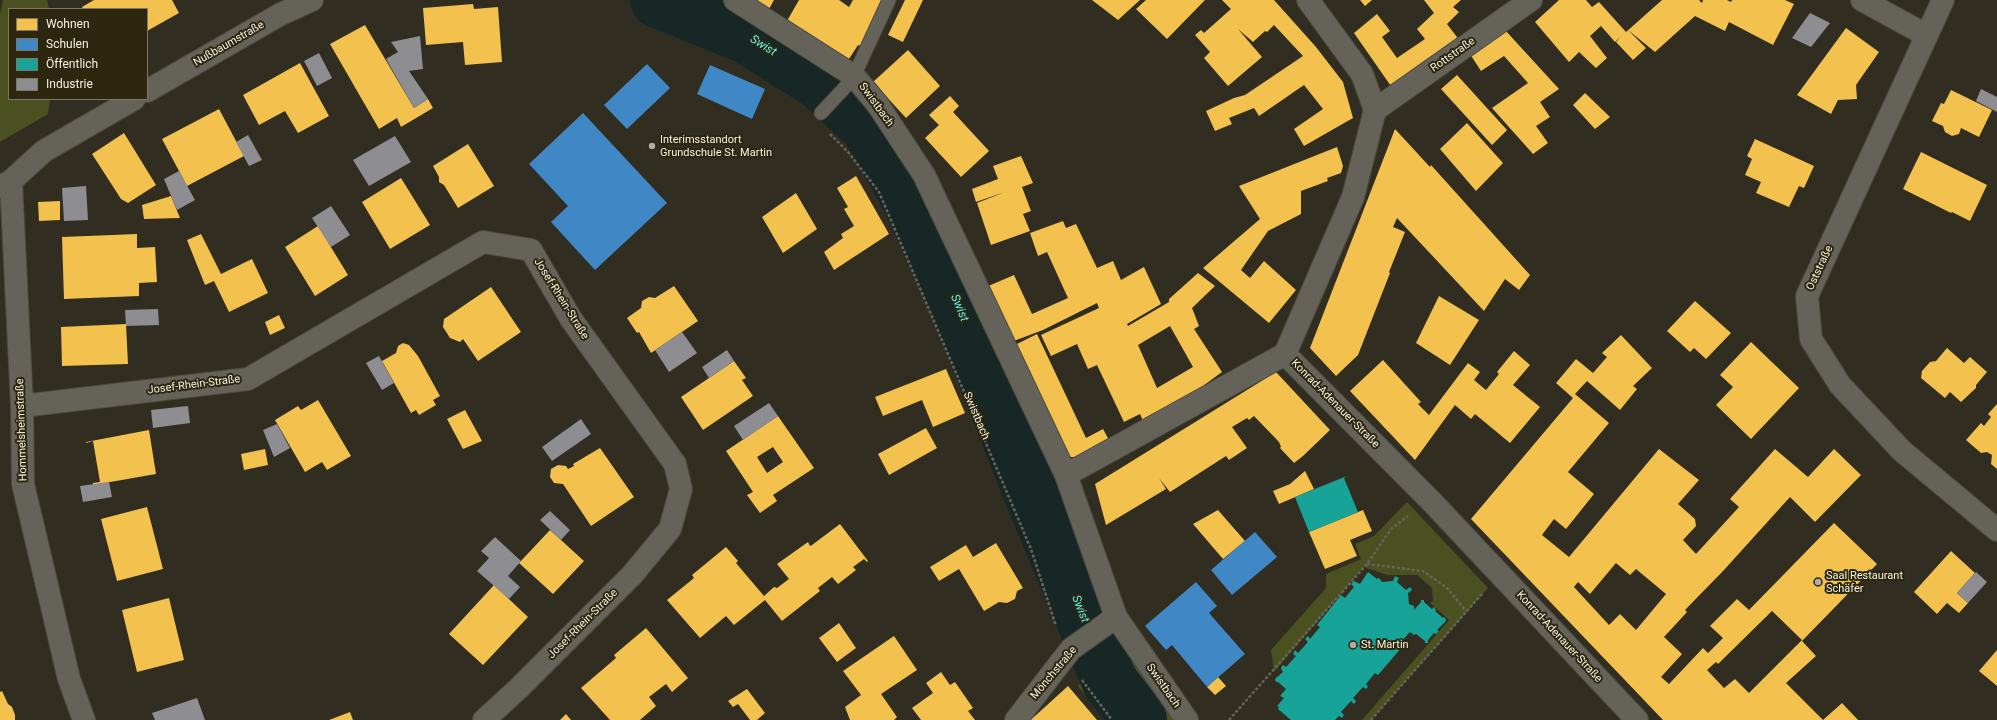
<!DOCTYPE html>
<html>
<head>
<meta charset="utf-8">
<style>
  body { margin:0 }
  #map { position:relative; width:1997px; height:720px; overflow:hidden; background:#312e21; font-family:Roboto,sans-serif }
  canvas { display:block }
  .legend { position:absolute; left:8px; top:8px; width:140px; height:92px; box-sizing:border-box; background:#2d2710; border:1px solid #7d7864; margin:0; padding:5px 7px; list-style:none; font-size:12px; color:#f4f1e2 }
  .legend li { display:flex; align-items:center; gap:8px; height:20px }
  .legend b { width:20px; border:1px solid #7d7864 }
</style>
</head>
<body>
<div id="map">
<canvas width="1997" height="720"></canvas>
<ul class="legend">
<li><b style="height:11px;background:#f2c14e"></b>Wohnen</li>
<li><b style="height:11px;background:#3f88c5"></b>Schulen</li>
<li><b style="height:11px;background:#17a398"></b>Öffentlich</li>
<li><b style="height:11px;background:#8d8d92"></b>Industrie</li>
</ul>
</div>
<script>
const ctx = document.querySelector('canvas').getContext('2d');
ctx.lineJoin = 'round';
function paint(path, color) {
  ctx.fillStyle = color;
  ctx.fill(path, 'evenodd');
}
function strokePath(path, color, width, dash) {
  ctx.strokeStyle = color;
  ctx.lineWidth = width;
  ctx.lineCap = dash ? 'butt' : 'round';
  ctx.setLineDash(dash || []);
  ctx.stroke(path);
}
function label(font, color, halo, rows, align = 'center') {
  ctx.font = font + ' Roboto,sans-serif';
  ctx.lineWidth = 4;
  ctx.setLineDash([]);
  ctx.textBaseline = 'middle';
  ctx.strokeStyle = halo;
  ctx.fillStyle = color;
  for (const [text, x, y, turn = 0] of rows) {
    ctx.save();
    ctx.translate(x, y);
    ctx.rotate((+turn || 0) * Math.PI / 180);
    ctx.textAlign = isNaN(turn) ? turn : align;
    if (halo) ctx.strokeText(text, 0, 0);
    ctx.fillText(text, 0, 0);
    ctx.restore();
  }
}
const green = new Path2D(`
  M3,0H47L49,9H9V99H50L48,114L0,142V14Z
  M1407,502L1488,588L1371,720H1362L1449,620L1430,603L1433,601L1432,588L1417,575H1387L1364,567L1274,672L1271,650L1326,588V574L1361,559L1355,544L1374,536Z
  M1125,640L1180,720H1104L1078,686Z`);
const homes = new Path2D(`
  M94,0H172L179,13L147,31V9H83L82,7Z
  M753,0H774L769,9Z
  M799,0H839L849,7L853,0H885L863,47L858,45L849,59L787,21Z
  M905,0H923L903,42L888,35Z
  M1092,0H1140L1118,20Z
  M1146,0H1205L1167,39L1136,9Z
  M1222,0H1274L1316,47L1343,82L1353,118L1304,146L1294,129L1323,109L1304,85L1259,116L1254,108L1229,118L1232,124L1215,131L1206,111L1234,98L1245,95L1303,56L1274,25L1267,32L1265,31L1253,42L1238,29L1262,57L1228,86L1204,58L1210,52L1195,35L1201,30L1204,33L1231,9Z
  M1360,0H1372L1365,6Z
  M1424,0H1461L1453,7L1459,12L1447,24L1457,37L1452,48L1393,89L1354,33L1377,14L1390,31L1382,37L1397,58L1425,39L1417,29L1434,13Z
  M1559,0H1586L1592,7L1599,2L1626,32L1662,0H1699L1702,3L1703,0H1727L1731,2L1732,0H1785L1794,4L1773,45L1729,22L1725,31L1695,16L1655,52L1628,30L1646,48L1633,60L1616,42L1621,36L1615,42L1601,26L1590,36L1607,58L1596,68L1579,52L1569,62L1535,22Z
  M473,4L474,9L498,7L502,62L465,65L463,42L426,45L423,8Z
  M365,25L414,108L428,99L433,108L401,127L397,118L379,129L330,44Z
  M1846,28L1879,52L1856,85L1857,99L1838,100L1831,114L1797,95Z
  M1505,30L1559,89L1540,102L1550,117L1536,126L1548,143L1533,154L1492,108L1528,83L1504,56L1481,71L1470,54Z
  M908,50L940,86L906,118L873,82Z
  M300,63L329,116L298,133L285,111L259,125L243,95Z
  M1457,75L1507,130L1492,145L1441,89Z
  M1951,90L1992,110L1979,137L1961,128L1959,134L1952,136L1945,132L1943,126L1932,121L1941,103L1944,104Z
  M1585,93L1610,117L1595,129L1573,105Z
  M950,96L959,106L953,112L989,151L961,177L925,138L939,125L929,115Z
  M219,109L244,156L187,186L162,139Z
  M1467,123L1503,163L1476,191L1440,149Z
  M1395,129L1430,167L1431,165L1530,275L1519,290L1505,279L1484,311L1397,218L1393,227L1405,232L1389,272L1390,273L1358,355L1336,376L1310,348Z
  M124,133L156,185L128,203L121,199L92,154Z
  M1755,139L1814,166L1804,188L1799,186L1789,207L1756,193L1761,182L1745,175L1752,159L1747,156Z
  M468,144L494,186L458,208L444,185L439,182V177L433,166Z
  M1337,147L1343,166L1341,173L1327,178L1328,181L1301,191V214L1268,231L1241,270L1250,278L1264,261L1296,290L1269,323L1203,268L1260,219L1239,186Z
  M1921,152L1987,185L1970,221L1952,212L1951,213L1903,189Z
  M1021,156L1033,183L1022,187L1031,211L1023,214L1030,231L991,245L977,203L1005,192L976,202L972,189L998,179L993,166Z
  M856,176L889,234L834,270L824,252L843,238L841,234L854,226L844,209L848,207L837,188Z
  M401,178L430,225L390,249L362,202Z
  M796,193L817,229L783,253L762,217Z
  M171,196L180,218L144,219L142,205Z
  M60,201V220L39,221L38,202Z
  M1063,221L1066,228L1076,224L1097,268L1113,261L1121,280L1144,267L1161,304L1127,324L1128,326L1169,302V299L1198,273L1215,286L1192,308L1199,326L1194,329L1222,372L1185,399L1143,421L1140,414L1124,422L1097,365L1088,369L1077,344L1051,356L1041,335L1099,308L1097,303L1043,330L1011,342L986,287L1014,275L1032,314L1068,298L1047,252L1038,256L1030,233ZM1170,326L1193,367L1157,388L1138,345Z
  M318,226L348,275L315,296L285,247Z
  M137,234V248L155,247L157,282L139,283V296L64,299L62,237Z
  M201,234L221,274L252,259L268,293L229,312L214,281L205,285L187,240Z
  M674,286L698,321L651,353L639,332L637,333L627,318L641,308L642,301L649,297L655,298Z
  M491,287L521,332L478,361L463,339L460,342L450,338L443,327L444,319Z
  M1439,296L1479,320L1450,365L1416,343Z
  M1695,301L1731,333L1706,359L1694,348L1690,352L1667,331Z
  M279,315L285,328L270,335L265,322Z
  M126,324L128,364L62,366L61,327Z
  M1037,334L1086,438L1103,429L1109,440L1077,457H1068L1013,346Z
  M1621,335L1652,368L1633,386L1637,389L1620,410L1587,381L1575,394L1609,423L1568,472L1594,494L1566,529L1554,519L1542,535L1569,557L1659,449L1699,480L1678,504L1695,519L1696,526L1683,540L1696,554L1739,507L1730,499L1775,449L1808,477L1834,449L1861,475L1815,522L1790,497L1724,570L1685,610L1687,612L1664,637L1682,654L1661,677L1669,684L1703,648L1708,653L1723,638L1710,626L1737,599L1749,610L1834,523L1877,564L1802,641L1816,656L1786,683L1823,720L1842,703L1858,720H1663L1471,519L1573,398L1556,383L1576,359L1593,373L1607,357L1602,353ZM1616,563L1630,575L1636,569L1666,594L1636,630L1620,614L1609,625L1574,587L1578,582L1590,594ZM1772,611L1802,640L1749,693L1735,679L1724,688L1707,670L1716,662L1718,664Z
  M1751,342L1799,388L1751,439L1716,405L1733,387L1720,375Z
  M403,343L409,345L418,356L440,396L433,400L436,405L419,415L416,410L411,413L382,361L396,353L398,346Z
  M1947,348L1964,363L1970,357L1987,372L1976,385V388L1961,402L1950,392L1945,398L1921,378L1922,371L1930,362L1936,361Z
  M1514,351L1530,365L1513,385L1540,407L1510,443L1475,414L1471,419L1455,405L1415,460L1350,391L1383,360L1421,402L1418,404L1429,415L1468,363L1480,372L1474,380L1486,390L1499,374L1497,372Z
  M734,361L746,378L742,380L753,396L703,430L681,397Z
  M946,369L965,413L933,427L922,400L883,416L875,397Z
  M1276,372L1330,430L1303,456L1294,463L1280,448L1281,447L1279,442L1254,416L1249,420L1247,418L1232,427L1247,448L1229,460L1226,456L1170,492L1159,478L1166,489L1106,525L1095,484Z
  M318,400L351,456L327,470L322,462L305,472L275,420L298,406L301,410Z
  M1997,404V469L1991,464L1992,455L1987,452L1981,453L1966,440L1981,423L1984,426L1991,417L1988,414Z
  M465,410L482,441L463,449L447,419Z
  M778,416L814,468L773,495L777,501L760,513L747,495L753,492L726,451ZM773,447L783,462L767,473L757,457Z
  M926,428L937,448L889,475L878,454Z
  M149,430L156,474L93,485V483L100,482L93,441L86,443V442Z
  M600,448L634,497L591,526L563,484L554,483L550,477L551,469L558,465L566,466L568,469L574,466L573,464Z
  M265,449L268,465L244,470L241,454Z
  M1305,471L1314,489L1279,504L1273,491L1290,484Z
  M147,507L163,569L117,581L101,519Z
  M1218,510L1245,541L1223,559L1193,524Z
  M1363,510L1372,531L1350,540L1357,556L1325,569L1309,532Z
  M840,524L868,561L867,562L864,559L853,567L856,570L838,584L832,577L818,588L820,591L782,621L765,600L734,625L726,616L700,638L667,600L694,578L692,575L726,547L738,561L736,563L764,596L774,587L777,588L789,579L777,564L808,542L810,546L812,545Z
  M550,530L584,561L553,594L519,563Z
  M996,543L1023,588L1017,591L1015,599L1007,603L999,602L984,611L959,569L939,581L930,567L966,545L973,557Z
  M1951,551L1975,573L1957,593L1968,603L1959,613L1947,603L1937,614L1914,592Z
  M494,585L528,617L483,665L449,634Z
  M169,598L184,660L137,672L122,610Z
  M839,623L856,648L837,662L819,638Z
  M646,628L688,678L672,692L666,684L649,697L656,706L640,720H610L581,688L616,658L614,655Z
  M894,636L917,670L881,694L897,717L894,720H850L845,707L861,695L843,671Z
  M1997,650V686L1979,671Z
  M941,672L950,685L955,682L973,708L968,711L975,720H921L912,708L933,693L926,683Z
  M1218,677L1226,686L1215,695L1207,687Z
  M1068,686L1097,720H1030L1035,716Z
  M747,689L765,713L757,720H750L738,704L733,707L728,701Z
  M2,691L8,704L12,707L15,715V720H0V692Z
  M350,712L353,720H329Z
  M566,714L571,720H560Z`);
const schools = new Path2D(`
  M647,64L670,88L627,129L604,105Z
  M710,65L765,89L752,119L697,94Z
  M583,113L667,203L595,270L551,222L568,206L529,164Z
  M1255,532L1277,557L1232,595L1211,570Z
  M1196,582L1217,606L1209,613L1245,654L1207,687L1172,645L1166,650L1145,626Z`);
const public = new Path2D(`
  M1347,476L1344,478L1358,512L1309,532L1295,497Z
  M1368,572L1377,579L1379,578L1382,582L1393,581L1395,576L1399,578L1397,582L1406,590L1410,587L1412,590L1408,593L1409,604L1414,606V610L1421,602V600H1424V602L1432,609L1434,607L1436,610L1435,611L1443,618L1445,617L1446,621L1437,630L1439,631L1436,634L1434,633L1428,640V643H1425V641L1416,634L1414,635L1410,632L1400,643L1403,646L1378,675L1375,673L1366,684L1368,687L1366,689L1363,687L1353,698L1356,701L1354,704L1351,701L1341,712L1344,715L1342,718L1339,716L1335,720H1291L1278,709L1279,707L1277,706L1284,698L1280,696L1286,689L1278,682H1276L1275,679L1283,672L1281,668L1283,665L1286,667L1296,656L1293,654L1295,650L1298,653L1308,642L1305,639L1308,636L1310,639L1320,627L1317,625L1341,595L1345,598L1354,587L1351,584L1354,581L1360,584Z`);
const industry = new Path2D(`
  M1810,13L1830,23L1811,47L1792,38Z
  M420,36L423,69L409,71L428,99L414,108L386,59L398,52L391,42Z
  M319,53L332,78L317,86L304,61Z
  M1981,89L1997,97V112L1976,101Z
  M248,135L262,160L249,166L236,142Z
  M395,136L411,162L369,186L353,160Z
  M179,171L195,200L177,210L164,179Z
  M86,186L88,220L64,221L62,188Z
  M331,206L350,235L331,247L312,218Z
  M158,309L159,325L126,326L125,310Z
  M682,332L697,353L669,372L655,350Z
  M727,350L734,361L709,378L702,367Z
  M379,356L394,383L382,390L366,363Z
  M769,403L778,416L743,440L734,426Z
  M188,406L190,423L153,428L151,410Z
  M581,419L591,434L552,461L542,447Z
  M277,424L290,448L274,457L263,430Z
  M109,482L112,497L83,502L80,486Z
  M550,511L570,530L561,540L540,520Z
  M495,537L521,561L508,576L520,587L509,599L477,571L489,558L481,551Z
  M1976,572L1987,582L1968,603L1957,593Z
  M197,698L205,720H155L152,713Z`);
const river = new Path2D(`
  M658,0L747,36L819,81L869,127L908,196L956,300L1029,487L1110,682L1139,720`);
const path = new Path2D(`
  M830,134L848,152L879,192L1031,549L1056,626
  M1367,564L1423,571L1447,588L1466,611
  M1082,680L1112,720
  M1229,720L1367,564L1391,529L1408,516
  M1371,720L1482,594`);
const service = new Path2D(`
  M854,76L889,0
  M821,113L849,83`);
const minor = new Path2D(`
  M735,0L854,76L878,105L924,175L1066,475L1116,617L1187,720
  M1862,0L1926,35
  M1943,0L1807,296L1811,339L1840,385L1902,451L1997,530
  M147,91L281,14L312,0
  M1375,110L1531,0
  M11,181L22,406L23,484L69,679L84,720
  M0,187L11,181L44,151L134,99
  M22,406L248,379L483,242L531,250L571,319L675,464L681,489L670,529L632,575L519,688L484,720
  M1066,475L1285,354
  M1016,720L1071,649L1116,617`);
const secondary = new Path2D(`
  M1308,0L1362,74L1375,110L1353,197L1285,354L1433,503L1637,720`);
const markers = [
  [652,146,4,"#b0ad9e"],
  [1818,582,4,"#b0ad9e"],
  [1353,645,4,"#b0ad9e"]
];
const streetNames = [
  ["Nußbaumstraße",229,44,-30],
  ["Rottstraße",1453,55,-35],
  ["Swistbach",876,105,54],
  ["Oststraße",1820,268,-65],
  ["Josef-Rhein-Straße",561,299,58],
  ["Josef-Rhein-Straße",194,385,-7],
  ["Konrad-Adenauer-Straße",1335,404,45],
  ["Swistbach",976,416,67],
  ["Hommelsheimstraße",22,430,-92],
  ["Josef-Rhein-Straße",583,624,-45],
  ["Konrad-Adenauer-Straße",1559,637,47],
  ["Mönchstraße",1054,673,-50],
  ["Swistbach",1163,686,55]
];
const poiNames = [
  ["Interimsstandort",660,140],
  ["Grundschule St. Martin",660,153],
  ["Saal Restaurant",1826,576],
  ["Schäfer",1826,589],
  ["St. Martin",1361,645]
];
const waterNames = [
  ["Swist",763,46,32],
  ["Swist",959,308,67],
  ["Swist",1080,609,68]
];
paint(green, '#4a501f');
paint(homes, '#f2c14e');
paint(schools, '#3f88c5');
paint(public, '#17a398');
paint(industry, '#8d8d92');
strokePath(river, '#162726', 56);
strokePath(service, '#4c4a3e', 15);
strokePath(minor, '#4c4a3e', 24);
strokePath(secondary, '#4c4a3e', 24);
strokePath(path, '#67645c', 2.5, [3, 2]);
strokePath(service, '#656359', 13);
strokePath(minor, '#656359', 22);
strokePath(secondary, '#656359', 22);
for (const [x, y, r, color] of markers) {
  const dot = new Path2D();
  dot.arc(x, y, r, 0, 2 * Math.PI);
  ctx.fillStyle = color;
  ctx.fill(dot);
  strokePath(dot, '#2d2710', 1.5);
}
label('11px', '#f4f1e2', '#2d2710', streetNames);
label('11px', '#f4f1e2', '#2d2710', poiNames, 'left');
label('italic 12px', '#5ef2f5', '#2d2710', waterNames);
</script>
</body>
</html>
